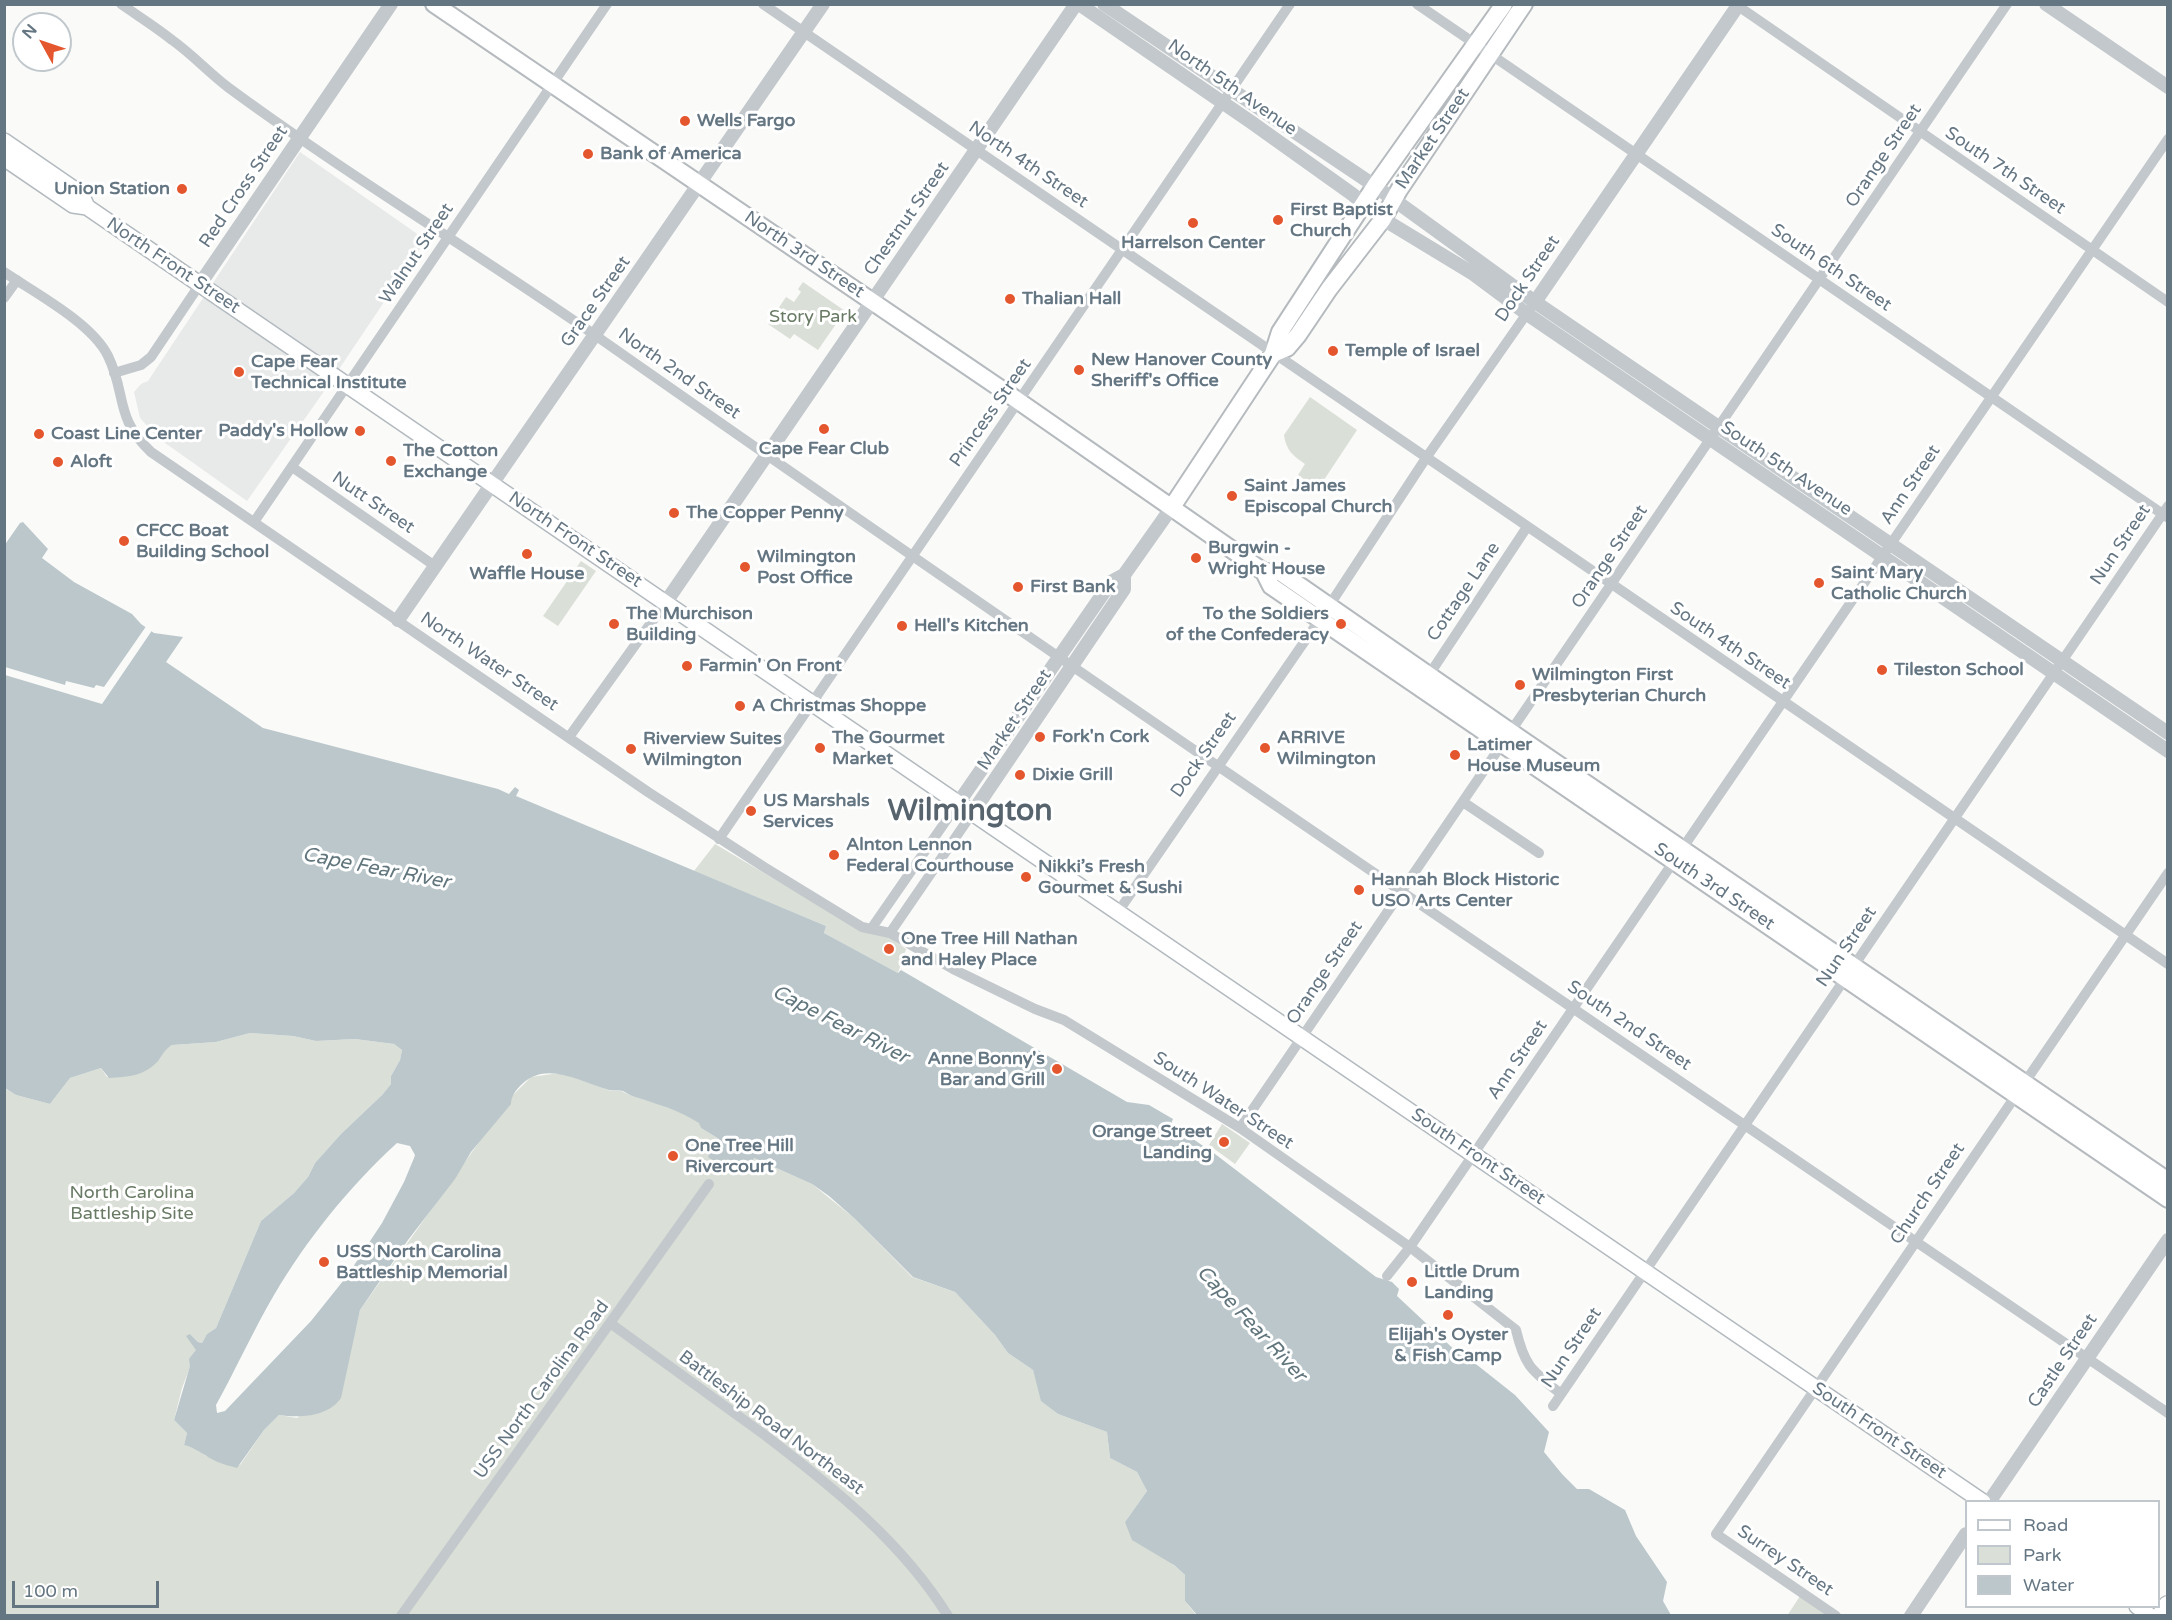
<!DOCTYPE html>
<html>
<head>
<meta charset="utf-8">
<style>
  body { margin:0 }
  #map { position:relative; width:2172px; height:1620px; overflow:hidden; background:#fafaf8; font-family:"Varela Round",sans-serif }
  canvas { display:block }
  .frame { position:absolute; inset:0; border:6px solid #657683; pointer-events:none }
  .legend { position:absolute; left:1965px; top:1500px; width:195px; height:108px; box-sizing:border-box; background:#fff; border:2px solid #c1c8cd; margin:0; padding:8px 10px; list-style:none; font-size:18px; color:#657683 }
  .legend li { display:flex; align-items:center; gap:12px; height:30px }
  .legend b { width:30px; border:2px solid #c1c8cd }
  .north { position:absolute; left:12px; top:12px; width:60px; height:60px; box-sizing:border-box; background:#fff; border:2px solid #c1c8cd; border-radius:50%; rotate:310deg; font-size:16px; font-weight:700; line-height:24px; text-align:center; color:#657683 }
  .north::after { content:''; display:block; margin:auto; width:21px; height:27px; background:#e4572e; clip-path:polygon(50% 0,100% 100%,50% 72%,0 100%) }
  .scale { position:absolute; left:12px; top:1581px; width:147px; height:27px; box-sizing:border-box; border:3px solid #657683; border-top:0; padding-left:8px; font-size:18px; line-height:21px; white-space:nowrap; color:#657683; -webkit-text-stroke:4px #fff; paint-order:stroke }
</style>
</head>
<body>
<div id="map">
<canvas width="2172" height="1620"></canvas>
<div class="frame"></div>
<ul class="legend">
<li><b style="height:8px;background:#fff"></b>Road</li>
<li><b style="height:16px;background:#dadfd7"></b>Park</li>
<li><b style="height:16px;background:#bbc7cb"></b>Water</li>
</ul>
<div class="north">N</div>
<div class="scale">100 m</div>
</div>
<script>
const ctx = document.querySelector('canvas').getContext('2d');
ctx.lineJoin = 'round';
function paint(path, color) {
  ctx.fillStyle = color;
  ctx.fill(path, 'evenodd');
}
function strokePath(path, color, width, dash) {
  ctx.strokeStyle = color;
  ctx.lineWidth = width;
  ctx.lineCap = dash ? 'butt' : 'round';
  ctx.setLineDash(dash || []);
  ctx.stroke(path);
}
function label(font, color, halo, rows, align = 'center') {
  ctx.font = font + ' "Varela Round",sans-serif';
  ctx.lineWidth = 6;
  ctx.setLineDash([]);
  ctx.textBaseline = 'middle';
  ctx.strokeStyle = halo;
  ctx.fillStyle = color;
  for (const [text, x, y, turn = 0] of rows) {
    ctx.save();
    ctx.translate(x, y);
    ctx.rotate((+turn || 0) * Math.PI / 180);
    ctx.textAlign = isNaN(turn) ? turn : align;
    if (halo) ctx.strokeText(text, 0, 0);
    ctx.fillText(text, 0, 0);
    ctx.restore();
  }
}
const built = new Path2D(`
  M300,152L416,233L425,241L327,387L247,501L158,438L140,418L134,392L141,384L148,381Z`);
const green = new Path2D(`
  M803,282L845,311L818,350L794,334L790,339L768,324L786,297L794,302L801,292L798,289Z
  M1310,397L1357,430L1318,489L1298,475L1305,464C1293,456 1286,450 1284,435Z
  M581,561L596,571L558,626L543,616Z
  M715,844L862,931L889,937L906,949L898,973L824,933L826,926L694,871Z
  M250,1033L293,1036L316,1041L355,1039L394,1044L402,1050L400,1060L391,1076V1084L382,1095L341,1134L315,1163L308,1177L294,1193L261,1221L216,1328L207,1334L202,1343L198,1342L190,1334L197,1349L182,1388L174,1420L187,1433L184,1445H191L206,1456L240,1465L264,1430L279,1415L297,1418L344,1378L360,1310L511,1097L531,1077L552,1074H564L611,1091H621L632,1096L658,1104L689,1116L700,1123L701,1128L719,1139L708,1156L719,1163L754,1158L812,1184L854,1218L912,1277L955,1292L995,1335L1008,1353L1033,1370L1042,1401L1058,1414L1107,1432L1110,1458L1137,1472L1147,1491L1125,1522L1185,1575V1601L1196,1615L5,1616V1088L16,1095L50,1104L70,1078L101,1068L107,1077L159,1060L166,1048L172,1045L216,1042Z
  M1222,1124L1250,1143L1235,1164L1209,1145Z
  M1800,1596L1828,1616H1787Z`);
const water = new Path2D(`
  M23,522L48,549L42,558L74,582L132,614L141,624L154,633L183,637L166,662L263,728L498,789L509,794L515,787L519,790L516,796L826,926L824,933L898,973L901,970L1127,1102L1149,1105L1173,1119L1171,1124L1215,1154L1376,1277L1392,1282L1399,1289L1397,1296L1460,1355L1467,1357L1515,1395L1549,1432L1544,1452L1562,1474L1577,1489H1589L1625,1510L1636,1536L1667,1582L1663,1601L1671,1615H1197L1185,1601V1575L1174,1565L1132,1540L1125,1522L1147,1491L1137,1472L1110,1458L1107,1432L1058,1414L1041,1401L1033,1370L1008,1353L995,1335L955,1292L913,1277L854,1218L829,1196L812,1184L754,1158L747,1169L735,1172L709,1158L708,1156L719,1139L701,1128L699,1123C679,1110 657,1104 635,1097C631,1096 627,1093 623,1091C618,1090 613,1091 609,1090C581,1083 548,1060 522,1084C516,1090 511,1096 511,1104L471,1152L455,1179L408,1240L360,1310L341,1398C328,1417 299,1418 279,1415L264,1430L237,1468C226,1465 215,1462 205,1455C196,1450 193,1447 184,1445L187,1433L174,1420L190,1366L189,1359L196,1350L186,1336L190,1334L198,1342L202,1343L207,1334L216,1328L261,1221L294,1193L308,1177L315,1163L341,1134L382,1095L391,1084V1076L400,1060L402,1050L394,1044L355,1039L316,1041L293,1036L250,1033L216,1042L172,1045C165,1049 163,1054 159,1060C145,1076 128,1077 109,1078L101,1068L70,1078L50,1104L16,1095L5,1088L4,546L20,523ZM397,1143L410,1146L415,1155L414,1158L404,1182L382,1223L347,1276L311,1321L225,1411L217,1413L216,1405C236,1369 253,1331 274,1295C307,1239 349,1187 397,1143Z`);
const pier = new Path2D(`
  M147,625L153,629L102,704L5,675V667L65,685L66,681L94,688L96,685L104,687Z`);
const minor = new Path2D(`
  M121,4C138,16 156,27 172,40C192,54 209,73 229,88C350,177 479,254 602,340C1120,703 1645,1057 2168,1413
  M763,4L2168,964
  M1417,4L2167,517
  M1735,4L2168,302
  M4,272C35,293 92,323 108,356C127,395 114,417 151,452L648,792L764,867L862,927L890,933L953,969L1035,1009L1064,1020L1240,1128L1410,1247L1516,1330C1525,1368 1533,1371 1561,1394
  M4,298L17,280
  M114,373L141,365L151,357L200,284
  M292,467L435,566
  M254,522L607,4
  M1329,606L1426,458L1530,309
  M1429,675L1527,527
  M569,737L666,602
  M1463,802L1539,853
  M719,839L1290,4
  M1682,849L2168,139
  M1118,912L1320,619
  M871,929L959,802
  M890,933L973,812
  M1240,1128L2007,4
  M1387,1276L1410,1247L1674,861
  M610,1323C662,1361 714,1398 766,1436C834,1488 902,1542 948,1616
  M1553,1406L2168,506
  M401,1616L709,1184
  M1836,1616L1716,1534L2168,873`);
const tertiary = new Path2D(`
  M1079,4L1251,122L1352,194L1383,219L1472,273L1527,314L2168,751
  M1104,4L1375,186L1535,302L2168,733
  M2046,4L2168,87
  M200,284L391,4
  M1535,302L1739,4
  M666,602L1076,4
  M398,620L823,4
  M959,802L1111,582L1124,575L1172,507
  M973,812L1124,589V575
  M1989,1502L2168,1240
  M1911,1616L1966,1534`);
const secondary = new Path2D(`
  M4,141L81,194L87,207
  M4,158L73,205L87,207L211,292L1031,853L1983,1502
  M2137,1606L2150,1616`);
const primary = new Path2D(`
  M434,4L1004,391L1264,572L1271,586L2168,1199
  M1273,354L1287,348L1298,335L1329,289L1383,219L1399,190L1524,4
  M1172,507L1273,354L1280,332L1375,186L1504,4
  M1264,572H1280L1521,739L2168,1181`);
const motorway = new Path2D(`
  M2162,1616L2168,1606`);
const markers = [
  [685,121,6,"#e4572e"],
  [588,154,6,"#e4572e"],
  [182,189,6,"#e4572e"],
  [1278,220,6,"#e4572e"],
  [1193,223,6,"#e4572e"],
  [1010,299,6,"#e4572e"],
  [1333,351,6,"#e4572e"],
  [1079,370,6,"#e4572e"],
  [239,372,6,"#e4572e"],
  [824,429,6,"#e4572e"],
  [360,431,6,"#e4572e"],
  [39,434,6,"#e4572e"],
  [391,461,6,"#e4572e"],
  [58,462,6,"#e4572e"],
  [1232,496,6,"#e4572e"],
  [674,513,6,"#e4572e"],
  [124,541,6,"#e4572e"],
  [527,554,6,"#e4572e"],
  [1196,558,6,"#e4572e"],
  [745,567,6,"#e4572e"],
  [1819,583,6,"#e4572e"],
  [1018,587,6,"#e4572e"],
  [614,624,6,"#e4572e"],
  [1341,624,6,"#e4572e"],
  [902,626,6,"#e4572e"],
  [687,666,6,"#e4572e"],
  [1882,670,6,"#e4572e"],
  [1520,685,6,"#e4572e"],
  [740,706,6,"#e4572e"],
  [1040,737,6,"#e4572e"],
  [820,748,6,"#e4572e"],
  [1265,748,6,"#e4572e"],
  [631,749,6,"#e4572e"],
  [1455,755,6,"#e4572e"],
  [1020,775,6,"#e4572e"],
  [751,811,6,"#e4572e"],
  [834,855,6,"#e4572e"],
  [1026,877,6,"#e4572e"],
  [1359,890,6,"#e4572e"],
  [889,949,6,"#e4572e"],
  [1057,1069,6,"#e4572e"],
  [1224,1142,6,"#e4572e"],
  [673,1156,6,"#e4572e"],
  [324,1262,6,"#e4572e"],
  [1412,1282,6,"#e4572e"],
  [1448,1315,6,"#e4572e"]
];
const streetNames = [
  ["North 5th Avenue",1232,88,35],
  ["Market Street",1433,139,-56],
  ["Orange Street",1884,156,-56],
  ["North 4th Street",1028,165,34],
  ["South 7th Street",2005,171,34],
  ["Red Cross Street",244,187,-56],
  ["Chestnut Street",907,219,-55],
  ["Walnut Street",417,254,-56],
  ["North 3rd Street",804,255,34],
  ["North Front Street",173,266,34],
  ["South 6th Street",1831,268,34],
  ["Dock Street",1528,279,-56],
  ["Grace Street",596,302,-55],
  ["North 2nd Street",679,374,35],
  ["Princess Street",991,413,-55],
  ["South 5th Avenue",1786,469,34],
  ["Ann Street",1911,485,-56],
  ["Nutt Street",373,503,34],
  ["North Front Street",575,540,34],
  ["Nun Street",2121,545,-56],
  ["Orange Street",1610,557,-56],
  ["Cottage Lane",1464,592,-56],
  ["South 4th Street",1730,646,34],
  ["North Water Street",489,662,34],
  ["Market Street",1015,720,-56],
  ["Dock Street",1204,755,-55],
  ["South 3rd Street",1714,887,34],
  ["Nun Street",1847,947,-56],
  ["Orange Street",1325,973,-56],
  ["South 2nd Street",1629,1026,34],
  ["Ann Street",1518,1060,-56],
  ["South Water Street",1223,1101,33],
  ["South Front Street",1478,1157,34],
  ["Church Street",1928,1194,-56],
  ["Nun Street",1572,1348,-56],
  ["Castle Street",2063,1361,-56],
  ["USS North Carolina Road",542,1390,-54],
  ["Battleship Road Northeast",771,1423,37],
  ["South Front Street",1879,1431,34],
  ["Surrey Street",1785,1561,34]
];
const poiNames = [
  ["Wells Fargo",697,121],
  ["Bank of America",600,154],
  ["Union Station",170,189,"right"],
  ["First Baptist",1290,210],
  ["Church",1290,231],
  ["Harrelson Center",1193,243,"center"],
  ["Thalian Hall",1022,299],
  ["Temple of Israel",1345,351],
  ["New Hanover County",1091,360],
  ["Sheriff's Office",1091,381],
  ["Cape Fear",251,362],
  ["Technical Institute",251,383],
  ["Paddy's Hollow",348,431,"right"],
  ["Coast Line Center",51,434],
  ["Cape Fear Club",824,449,"center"],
  ["The Cotton",403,451],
  ["Exchange",403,472],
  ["Aloft",70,462],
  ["Saint James",1244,486],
  ["Episcopal Church",1244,507],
  ["The Copper Penny",686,513],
  ["CFCC Boat",136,531],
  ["Building School",136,552],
  ["Burgwin -",1208,548],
  ["Wright House",1208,569],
  ["Wilmington",757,557],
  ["Post Office",757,578],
  ["Saint Mary",1831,573],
  ["Catholic Church",1831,594],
  ["Waffle House",527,574,"center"],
  ["First Bank",1030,587],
  ["The Murchison",626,614],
  ["Building",626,635],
  ["To the Soldiers",1329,614,"right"],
  ["of the Confederacy",1329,635,"right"],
  ["Hell's Kitchen",914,626],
  ["Farmin' On Front",699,666],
  ["Tileston School",1894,670],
  ["Wilmington First",1532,675],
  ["Presbyterian Church",1532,696],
  ["A Christmas Shoppe",752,706],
  ["Fork'n Cork",1052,737],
  ["The Gourmet",832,738],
  ["Market",832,759],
  ["ARRIVE",1277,738],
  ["Wilmington",1277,759],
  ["Riverview Suites",643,739],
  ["Wilmington",643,760],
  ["Latimer",1467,745],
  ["House Museum",1467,766],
  ["Dixie Grill",1032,775],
  ["US Marshals",763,801],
  ["Services",763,822],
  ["Alnton Lennon",846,845],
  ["Federal Courthouse",846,866],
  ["Nikki’s Fresh",1038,867],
  ["Gourmet & Sushi",1038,888],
  ["Hannah Block Historic",1371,880],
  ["USO Arts Center",1371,901],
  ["One Tree Hill Nathan",901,939],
  ["and Haley Place",901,960],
  ["Anne Bonny's",1045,1059,"right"],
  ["Bar and Grill",1045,1080,"right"],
  ["Orange Street",1212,1132,"right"],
  ["Landing",1212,1153,"right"],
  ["One Tree Hill",685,1146],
  ["Rivercourt",685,1167],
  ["USS North Carolina",336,1252],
  ["Battleship Memorial",336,1273],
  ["Little Drum",1424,1272],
  ["Landing",1424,1293],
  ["Elijah's Oyster",1448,1335,"center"],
  ["& Fish Camp",1448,1356,"center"]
];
const parkNames = [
  ["Story Park",813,317],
  ["North Carolina",132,1193],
  ["Battleship Site",132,1214]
];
const waterNames = [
  ["Cape Fear River",376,869,11],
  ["Cape Fear River",840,1025,27],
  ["Cape Fear River",1251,1324,47]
];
const townNames = [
  ["Wilmington",970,812]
];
paint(built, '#e8e9e9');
paint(green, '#dadfd7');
paint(water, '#bbc7cb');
paint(pier, '#fafaf8');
strokePath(secondary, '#b3babf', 18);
strokePath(primary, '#b5babe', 20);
strokePath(motorway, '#b4b9bd', 22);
strokePath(minor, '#c3c8cc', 10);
strokePath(tertiary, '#c3c8cc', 14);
strokePath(secondary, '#fff', 15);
strokePath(primary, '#fff', 16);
strokePath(motorway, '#fff', 20);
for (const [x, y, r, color] of markers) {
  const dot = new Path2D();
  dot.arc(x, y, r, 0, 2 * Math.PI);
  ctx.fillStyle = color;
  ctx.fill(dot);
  strokePath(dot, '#fff', 2);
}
label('18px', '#657683', '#fff', streetNames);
label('bold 18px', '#657683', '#fff', poiNames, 'left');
label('18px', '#687a64', '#fff', parkNames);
label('italic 20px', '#60757c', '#fff', waterNames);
label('bold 30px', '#57646e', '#fff', townNames);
</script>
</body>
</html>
